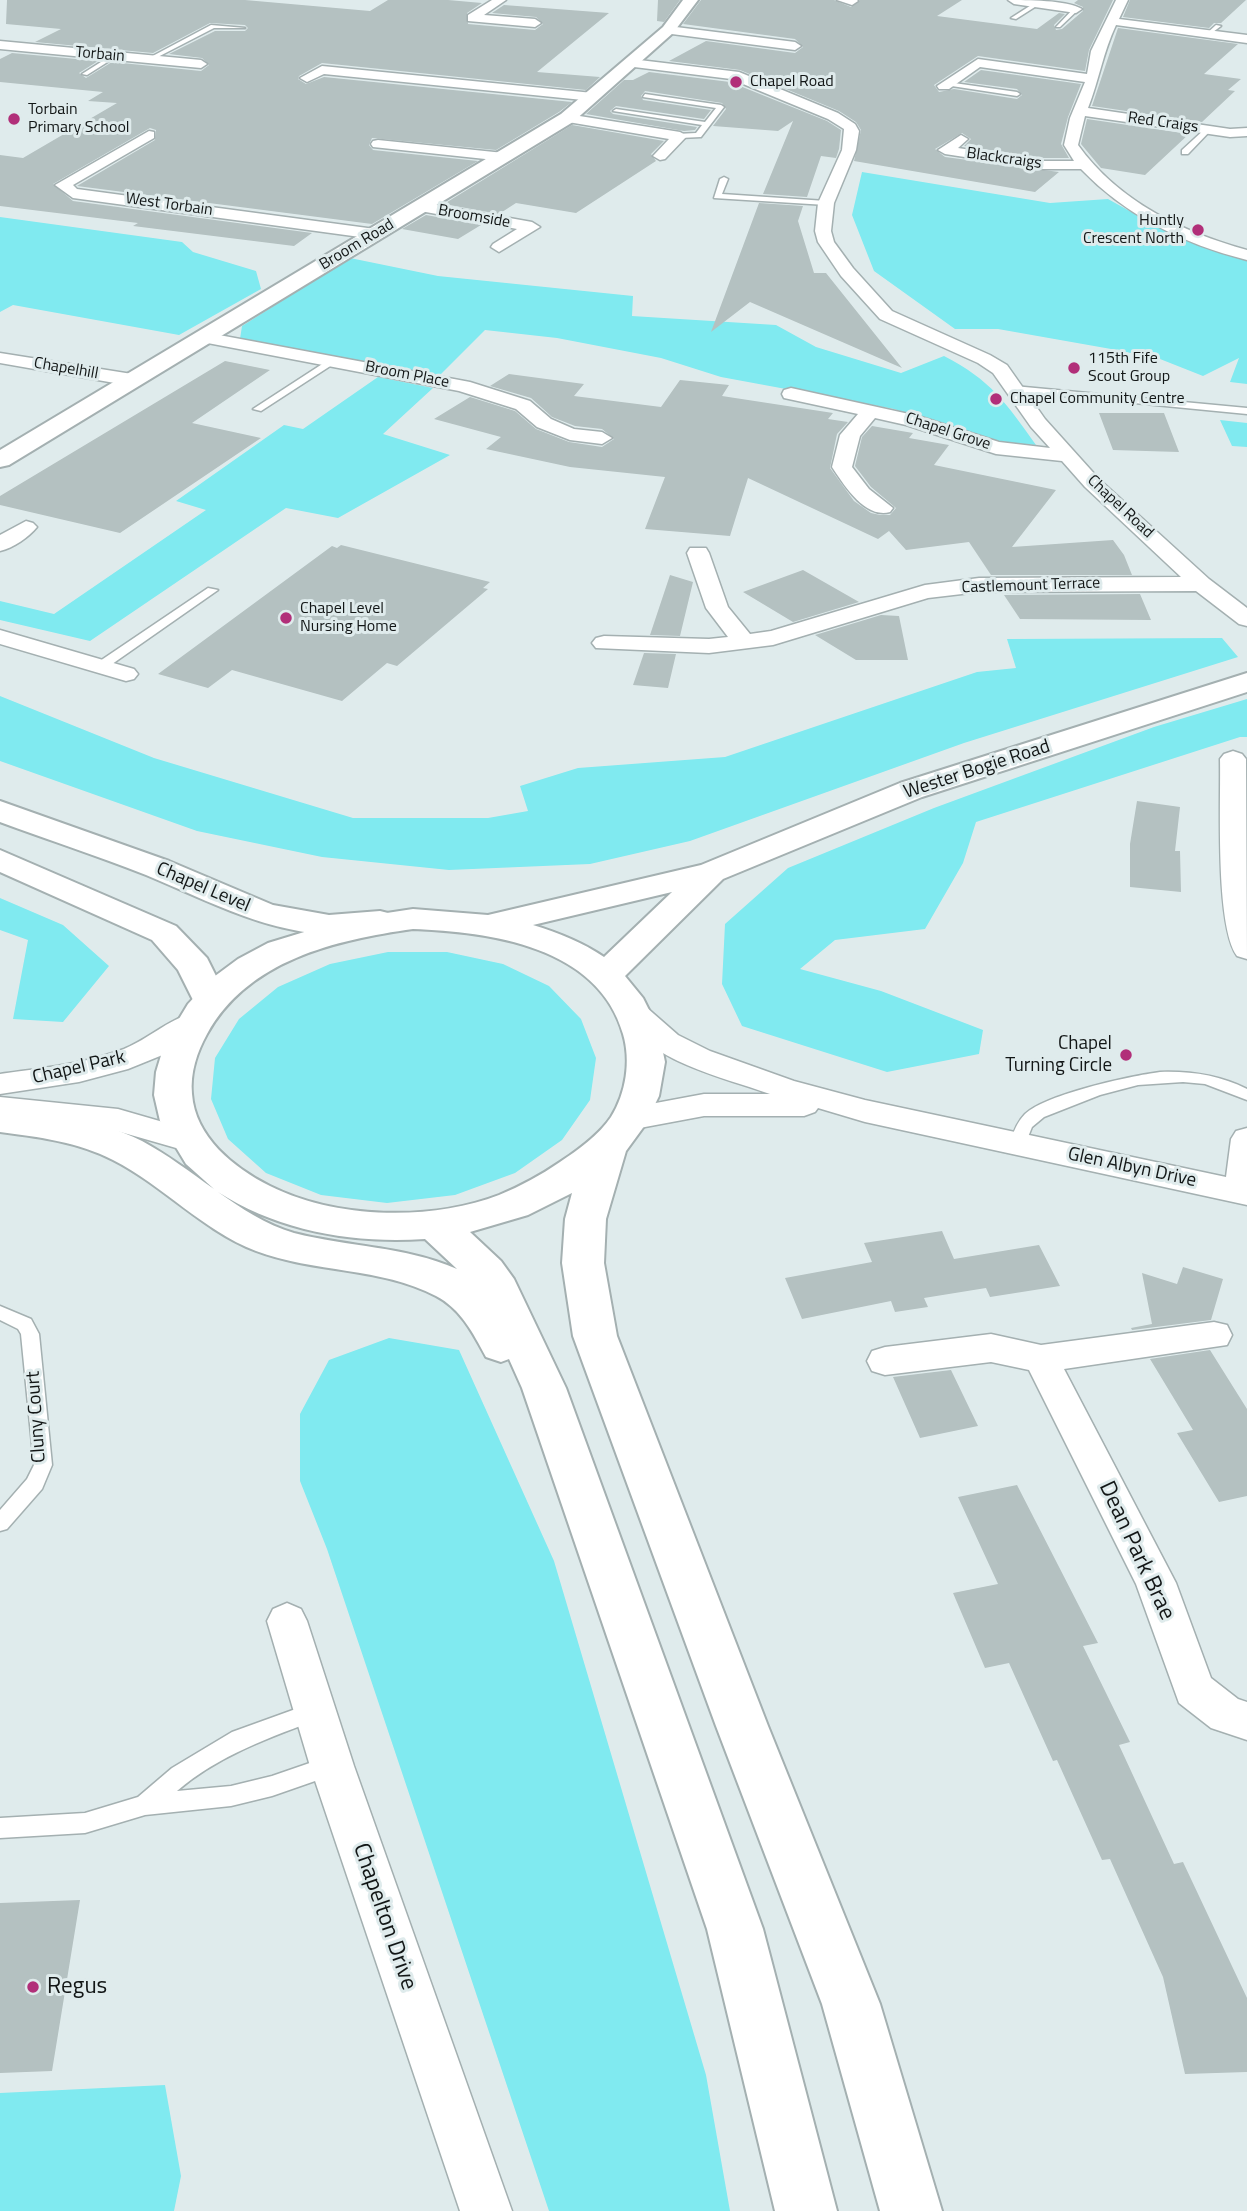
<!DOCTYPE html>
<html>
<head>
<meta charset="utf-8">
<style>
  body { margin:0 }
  canvas { display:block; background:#dfebec }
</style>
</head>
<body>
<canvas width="1247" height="2211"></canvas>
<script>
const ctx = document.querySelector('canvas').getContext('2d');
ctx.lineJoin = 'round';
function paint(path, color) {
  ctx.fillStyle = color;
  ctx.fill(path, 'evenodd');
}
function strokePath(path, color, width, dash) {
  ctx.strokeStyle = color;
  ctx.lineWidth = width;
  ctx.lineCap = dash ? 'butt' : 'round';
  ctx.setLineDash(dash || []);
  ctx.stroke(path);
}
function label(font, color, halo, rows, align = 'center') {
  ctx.font = font + ' "Titillium Web",sans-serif';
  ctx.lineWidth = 6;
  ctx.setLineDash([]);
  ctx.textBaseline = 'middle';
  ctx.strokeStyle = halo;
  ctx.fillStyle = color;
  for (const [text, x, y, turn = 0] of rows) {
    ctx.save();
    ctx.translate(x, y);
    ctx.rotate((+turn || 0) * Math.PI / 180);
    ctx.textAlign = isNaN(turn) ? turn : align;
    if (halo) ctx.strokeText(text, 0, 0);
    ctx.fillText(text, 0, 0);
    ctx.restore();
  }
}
const green = new Path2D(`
  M862,172L1050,203L1108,199L1171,234L1247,260V384L1230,382L1239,358L1203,376L1160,359L1111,349L998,329H955L874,271L852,215Z
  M0,217L182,242L193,252L256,271L261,289L179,335L13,305L0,312Z
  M350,258L438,276L633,296L632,316L776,325L816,347L901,373L944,356C991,380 1006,403 1036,445L996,442L894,409L721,377L661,358L557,338L485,330L439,376L240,339L242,326Z
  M378,377L433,388L383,434L450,455L338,518L286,508L90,641L0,620V601L54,614L206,510L176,501L284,425L303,429Z
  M1220,420L1247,423V447L1232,446Z
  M1222,638L1238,657L964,743L690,841L590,864L449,870L322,857L197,831L0,761V696L154,758L353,818H488L528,811L520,786L578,768L725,757L977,672L1016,668L1007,639Z
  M1247,699V737H1240L976,822L963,863L925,929L835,940L800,969L881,991L983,1030L979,1054L887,1072L742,1026L722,984L725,924L788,868L934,808L1154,727Z
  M0,898L63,925L109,966L63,1022L13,1019L28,940L0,930Z
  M388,952H447L503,964L549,986L581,1019L596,1058L590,1100L562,1140L515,1173L455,1195L387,1203L321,1195L266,1173L228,1139L211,1099L215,1058L239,1019L278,987L330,964Z
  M389,1338L459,1350L554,1561L706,2075L730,2211H549L327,1549L300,1481V1414L329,1360Z
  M165,2085L181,2176L174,2211H0V2093Z`);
const building = new Path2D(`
  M7,0H245L370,11L388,0H448L482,3L467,13L468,24L535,30L543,24L536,17L492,13L504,5L609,13L537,72L600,77L586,90L322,63L299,76L298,79L306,84L324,77L572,102L559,112L496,150L372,138L369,145L373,150L478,161L372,224L77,186L155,140L156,130L150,128L53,184L73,201L312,233L294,246L133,226L138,223L0,206V155L23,158L117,103L88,101L103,92L0,82V59L12,53L98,61L79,73L86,78L112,62L201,71L209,65L202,58L169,54L215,31H245L248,28L245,25L210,23L153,53L35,42L61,29L6,24Z
  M658,0H680L664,22L657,21Z
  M701,0H834L851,7L860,0H962L937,16L1037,29L1059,13L1065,14L1054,25L1056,30L1062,29L1083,11V7L1074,3L1078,0H1113L1089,50L1085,71L978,56L934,85L939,92L954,89L1017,99L1022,95L1017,89L964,82L981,70L1081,84L1068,117L1061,144L1069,158H1043L964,146L971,139L962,133L935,149L945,157L1059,172L1035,192L854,161L861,130L856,122L839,111L740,70L669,61L706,41L795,53L803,47L795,39L683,24Z
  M1130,0H1246L1221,23H1214L1209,28L1123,17Z
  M1118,28L1238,44L1204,74L1241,79L1228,90L1235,91L1202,122L1092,106Z
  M649,72L730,82L827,121L841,130L839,149L836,158L821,156L807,197L763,194L793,121L778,131L713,126L726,109L722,103L645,91L641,96L643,100L711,110L704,119L616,106L610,111L613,114L697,127L695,130L684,131L586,114L624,80H633Z
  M1087,119L1189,134L1145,175L1101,168L1081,144Z
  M572,125L664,141L651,154L656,161L576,213L516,203L499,214L444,204Z
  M759,203L803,206L798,221L814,273H826L902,368L750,302L711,332Z
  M426,215L481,225L458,239L402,229Z
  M225,361L270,370L192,423L261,438L120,533L0,505V496Z
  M509,374L584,384L574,396L661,407L680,380L729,385L722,396L833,413L828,419L848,422L837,434L830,468L854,501L871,513L880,515H890L896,508L871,487L855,466L862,437L872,426L913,433L909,438L949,445L934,465L1056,490L1012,547L1113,540L1124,555L1132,575H991L969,542L906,550L889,531L878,539L748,478L730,536L645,529L665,477L570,467L486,449L501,437L434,419L470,397L515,411L536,429L569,442L602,447L614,439L602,429L575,426L552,417L531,398L490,386Z
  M1099,413H1164L1179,452L1113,450Z
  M341,545L490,582L483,588L488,589L397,666L387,663L342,701L232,670L208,688L158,674L332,546L337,548Z
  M803,570L859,602L793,622L743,592Z
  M670,575L693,582L680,636L650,635Z
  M1140,594L1151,620L1020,619L1004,595Z
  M881,615L899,616L908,660H856L815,635Z
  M644,653L676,654L668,688L633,685Z
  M1137,801L1180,807L1175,851H1180L1181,892L1130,887V844Z
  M942,1231L954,1259L1039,1245L1060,1286L990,1297L986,1288L924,1298L928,1307L895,1312L891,1301L802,1319L785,1278L872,1262L864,1243Z
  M1183,1267L1223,1279L1211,1320L1132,1330L1131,1328L1152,1324L1142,1273L1177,1284Z
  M1210,1350L1247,1409V1496L1219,1502L1177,1433L1193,1430L1150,1359Z
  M951,1370L978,1426L920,1438L893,1377Z
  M1017,1485L1098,1643L1083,1646L1130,1742L1119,1745L1174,1864L1183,1862L1247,1998V2072L1185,2074L1163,1977L1110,1859L1102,1860L1057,1760L1053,1761L1009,1663L985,1668L953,1593L998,1584L958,1497Z
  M80,1900L52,2071L0,2073V1903Z`);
const lane = new Path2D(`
  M1036,2L1038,5L1016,19L1011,18Z
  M1074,8L1079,9L1060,27H1056Z
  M211,25L245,28H214L152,60L147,59Z
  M1216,25L1221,26L1209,35H1205Z
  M112,55L117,56L87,75L82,74Z
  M947,82L1017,92L1020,94L1017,96L945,85Z
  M645,94L721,105L724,107L701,137L680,138L677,134L696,133L702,125L613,111L616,109L705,122L716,108L643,97Z
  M1206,128L1212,129L1188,154H1182V150Z
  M724,177L728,179L722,194L826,201L830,203L826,205L714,198L720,179Z
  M330,359L338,361L261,411L253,409Z
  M1014,386L1247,408V414L1011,391V387Z
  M208,588L218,590L105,669H97V663Z
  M1160,1072C1191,1071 1219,1075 1247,1089V1100L1205,1084L1183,1082L1138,1085L1100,1095L1044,1117L1032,1127L1024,1147L1018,1148L1010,1143C1013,1133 1017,1122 1025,1114C1047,1094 1130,1076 1160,1072Z
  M0,1306L31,1319L39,1334L52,1465L42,1489L7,1529L0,1531V1510L27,1479L34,1465L21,1334L18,1329L0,1320Z
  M315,1702L322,1704L326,1711L322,1718C271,1737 219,1755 177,1791L231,1786L272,1776L330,1756L338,1759L341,1766L338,1773L272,1796L231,1806L145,1815L85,1833L0,1838V1818L85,1813L138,1797L172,1768L232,1732Z`);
const street = new Path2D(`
  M492,0H506L484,15L535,19L541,23L535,27L468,21V15Z
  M837,0H857L858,1L852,5Z
  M1008,0C1027,0 1067,0 1082,9L1076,13L1014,4Z
  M1116,0H1128L1119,19L1247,35V43L1116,25C1103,52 1099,80 1088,108L1230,129L1247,128V136L1230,137L1085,116L1078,145C1118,201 1182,232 1247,250V260C1184,244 1126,216 1081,169H1043L945,154L938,150L961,135L968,139L958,148L1043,161H1074L1064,145L1070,118L1085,82L980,67L949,89H939L937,86L978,59L1087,74L1091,51Z
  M668,26L795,42L801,46L795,50L664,33L662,30Z
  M0,41L201,60L207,64L201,68L0,49Z
  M631,59L739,72L838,113L855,124L859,131L856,150L834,203L831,231L834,242L853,268L892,311L990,355L1007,365L1045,419L1099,479L1209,579L1247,608V626L1239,624L1196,591L979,592L928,598L773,645L709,653L596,648L592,643L596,638L604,636L709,639L728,637L706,608L687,553L690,548H706L709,553L728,607L750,634L771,631L925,585L979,578L1181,577L1085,487L1062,461L996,454L906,425L875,418L860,436L852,467L869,489L893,508L890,512C865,519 844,485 832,467L840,435L858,414L784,398L782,394L784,390L791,388L918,416L999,442L1050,448L1031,427L993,373L978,363L880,319L841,276L818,242L815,231L818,203L842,150L844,129L828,119L731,79L626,66L625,63Z
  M322,66L593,93L600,97L593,101L324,74L307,82L300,78Z
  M567,114L680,132L687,136L665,159L660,160L653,156L669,139L562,121V115Z
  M149,131L154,132V138L73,185L77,189L375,229L383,234L375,239L73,198L55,185Z
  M378,140L504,153L511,157L504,161L373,147L371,144L373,141Z
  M420,202L532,222L540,227L499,252L491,247L493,244L517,229L415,210L412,207L415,204Z
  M203,332L470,382L530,401L551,419L574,429L602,432L612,438L602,444L570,440L537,427L516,409L459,391L197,341L194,337L197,333Z
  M0,353L132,374L141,380L132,386L0,363Z
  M26,521L33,523L37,527C29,537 13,548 0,551V535Z
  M0,630L134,669L138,674L134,679L126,681L0,644Z
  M1233,751L1242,754L1246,759L1247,959L1237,956C1215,925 1221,802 1220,759L1224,754Z
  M635,1005L646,1007L678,1035L710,1051L794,1081L865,1100L1226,1177L1231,1139L1236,1131L1247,1128V1205L865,1122L818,1108L815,1112L804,1116H704L629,1130L618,1127L613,1119L618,1111L629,1108L704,1094H770C719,1076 651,1062 620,1014L624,1007Z
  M192,1013L203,1016L207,1023L203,1030L165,1054L128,1069L79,1082L0,1094V1074C41,1068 85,1064 124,1049C148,1039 168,1020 192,1013Z
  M0,1097L118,1109L201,1133L206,1141L201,1149L190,1152L117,1131L0,1119Z
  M1214,1322L1227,1325L1232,1335L1227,1345L1064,1369L1176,1583L1211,1678L1238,1699L1247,1702V1740L1211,1728L1179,1703L1136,1584L1029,1370L991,1362L885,1375L872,1371L867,1361L872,1351L885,1347L991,1334L1041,1345Z
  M287,1603L301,1609L307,1621L354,1766L512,2211H460L310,1766L267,1621L273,1609Z`);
const secondary = new Path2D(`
  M683,0H698L673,33L573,122L9,465L0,467V450L561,114L663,27Z
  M0,801L169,861L273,905L329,915L380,911L392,914L397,921L392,928C299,951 228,909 146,875C98,856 49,840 0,822Z
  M0,850L176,926L207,958L228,1000L223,1008L210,1011L197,1008L178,970L152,940L0,872Z`);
const primary = new Path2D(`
  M1247,673V692L922,797L723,879L625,976L643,998L658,1028L665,1062L659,1096L645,1125L626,1151L606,1219L604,1263L617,1336L768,1726L880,2004L942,2211H880L822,2004L716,1726L573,1336L562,1263L565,1219L572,1193L528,1215L470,1232L501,1261L514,1279L566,1388L763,1929L837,2211H775L707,1929L522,1388L509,1359L501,1362L486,1357C473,1333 461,1309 436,1296C381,1267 314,1273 256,1251C202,1230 164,1186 113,1160C78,1142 39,1137 0,1132V1106C48,1112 98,1119 142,1141C168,1155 190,1172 214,1189L186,1164L160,1121L154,1095L156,1072L165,1042L188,1004L211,979L238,959L268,943L347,919L413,909L488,915L701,865L900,783ZM672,892L604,957C582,942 559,933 533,925ZM413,929C490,932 598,946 623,1034C631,1061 626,1093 611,1117C599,1135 578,1150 560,1162C541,1175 521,1186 499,1195C431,1221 336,1219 270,1186C234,1168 195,1137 192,1094C190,1073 197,1052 207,1034C248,960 335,940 413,929ZM218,1192C278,1231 354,1244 425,1239L457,1269C405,1246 348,1247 294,1233C266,1225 241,1208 218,1192Z`);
const markers = [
  [736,82,7,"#b12f79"],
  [14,119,7,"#b12f79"],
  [1198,230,7,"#b12f79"],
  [1074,368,7,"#b12f79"],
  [996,399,7,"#b12f79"],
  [286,618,7,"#b12f79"],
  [1126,1055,7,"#b12f79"],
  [33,1987,7,"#b12f79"]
];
const farStreetnames = [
  ["Torbain",100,55,5],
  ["Red Craigs",1163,123,8],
  ["Blackcraigs",1004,159,8],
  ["West Torbain",169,205,8],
  ["Broomside",474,217,10],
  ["Broom Road",357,245,-31],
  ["Chapelhill",66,369,10],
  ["Broom Place",407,375,11],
  ["Chapel Grove",948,432,18],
  ["Chapel Road",1120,507,43],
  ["Castlemount Terrace",1031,586,-2]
];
const farPoinames = [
  ["Chapel Road",750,82],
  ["Torbain",28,110],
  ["Primary School",28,128],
  ["Huntly",1184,221,"right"],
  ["Crescent North",1184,239,"right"],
  ["115th Fife",1088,359],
  ["Scout Group",1088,377],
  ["Chapel Community Centre",1010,399],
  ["Chapel Level",300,609],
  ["Nursing Home",300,627]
];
const streetNames = [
  ["Wester Bogie Road",977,770,-18],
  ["Chapel Level",203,888,23],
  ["Chapel Park",79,1068,-13],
  ["Glen Albyn Drive",1132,1168,12],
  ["Cluny Court",37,1417,-94]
];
const poiNames = [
  ["Chapel",1112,1044],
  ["Turning Circle",1112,1066]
];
const nearStreetnames = [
  ["Dean Park Brae",1136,1551,65],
  ["Chapelton Drive",384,1917,71]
];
const nearPoinames = [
  ["Regus",47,1987]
];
paint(green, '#80eaf0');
paint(building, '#b4c1c1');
strokePath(lane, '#a4b0b1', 3);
strokePath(street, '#a4b0b1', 3);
strokePath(secondary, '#a4b0b1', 4);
strokePath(primary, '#a4b0b1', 4);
paint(lane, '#fff');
paint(street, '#fff');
paint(secondary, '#fff');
paint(primary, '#fff');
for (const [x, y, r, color] of markers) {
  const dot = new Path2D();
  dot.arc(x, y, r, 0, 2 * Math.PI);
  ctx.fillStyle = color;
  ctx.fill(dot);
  strokePath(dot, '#dfebec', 2.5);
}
label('16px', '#121616', '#dfebec', farStreetnames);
label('16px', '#121616', '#dfebec', farPoinames, 'left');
label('19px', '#121616', '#dfebec', streetNames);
label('19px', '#121616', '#dfebec', poiNames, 'right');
label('23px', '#121616', '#dfebec', nearStreetnames);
label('23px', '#121616', '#dfebec', nearPoinames, 'left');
</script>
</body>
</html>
